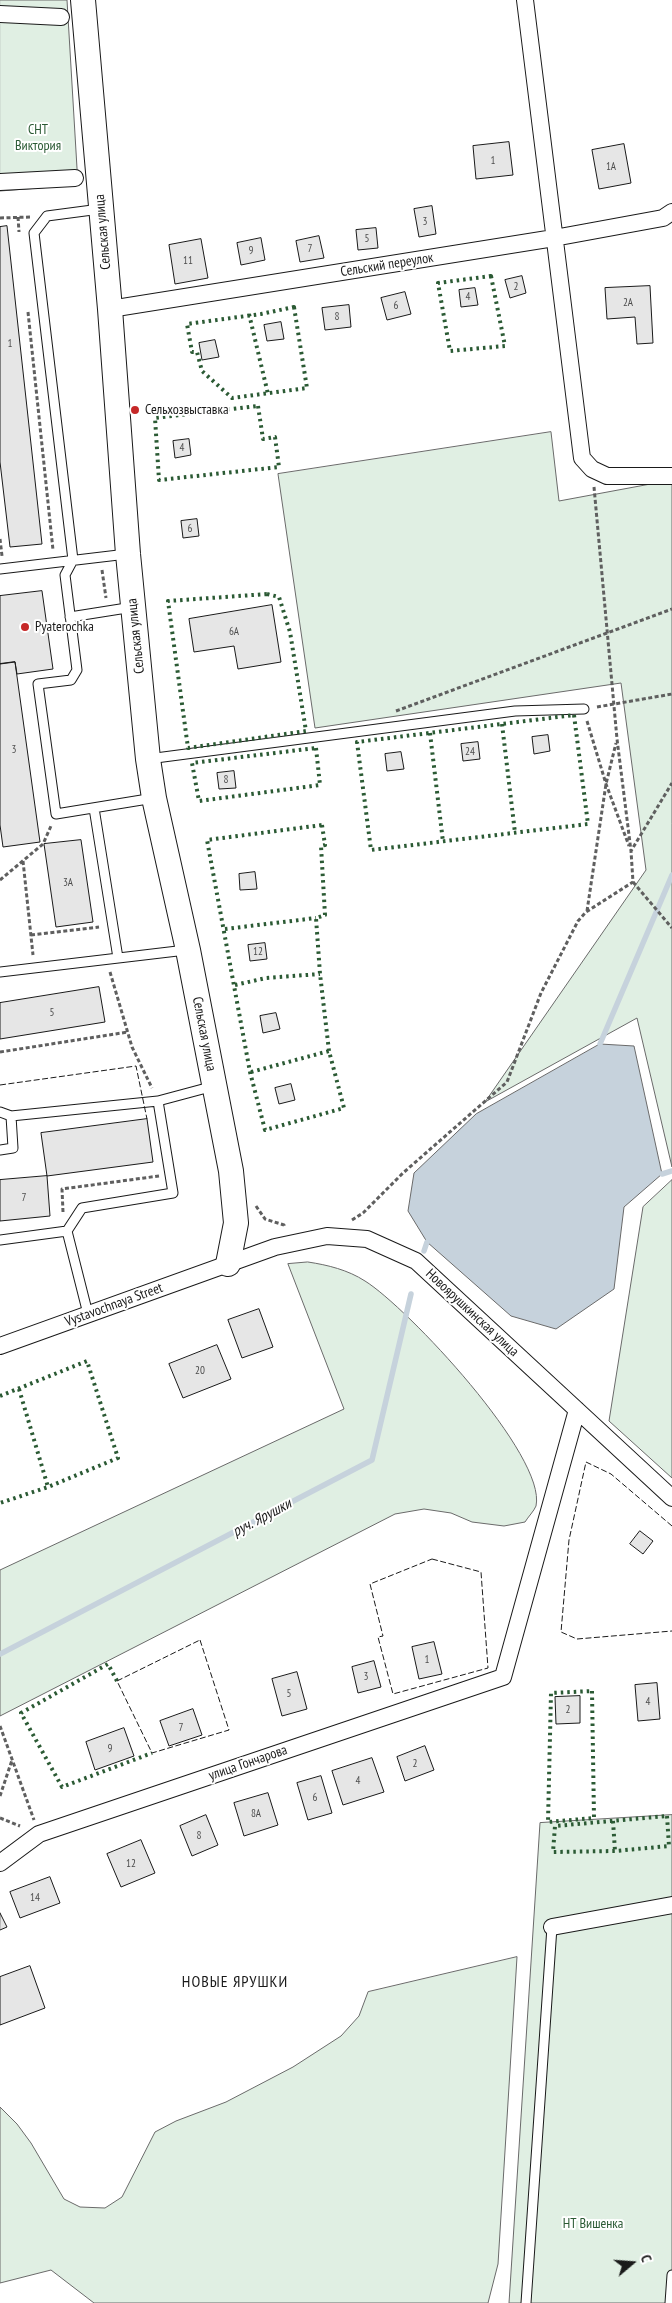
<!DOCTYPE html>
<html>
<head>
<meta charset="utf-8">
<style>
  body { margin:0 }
  #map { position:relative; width:672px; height:2303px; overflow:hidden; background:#fff; font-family:"PT Sans Narrow",sans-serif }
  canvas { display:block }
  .north { position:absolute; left:607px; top:2238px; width:50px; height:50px; -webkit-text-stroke:4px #fff; paint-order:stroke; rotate:72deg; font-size:14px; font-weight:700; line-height:20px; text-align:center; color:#1a1a1a }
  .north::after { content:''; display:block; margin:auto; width:18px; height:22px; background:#1a1a1a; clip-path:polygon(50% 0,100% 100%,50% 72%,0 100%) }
</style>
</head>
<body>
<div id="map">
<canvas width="672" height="2303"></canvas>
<div class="north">С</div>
</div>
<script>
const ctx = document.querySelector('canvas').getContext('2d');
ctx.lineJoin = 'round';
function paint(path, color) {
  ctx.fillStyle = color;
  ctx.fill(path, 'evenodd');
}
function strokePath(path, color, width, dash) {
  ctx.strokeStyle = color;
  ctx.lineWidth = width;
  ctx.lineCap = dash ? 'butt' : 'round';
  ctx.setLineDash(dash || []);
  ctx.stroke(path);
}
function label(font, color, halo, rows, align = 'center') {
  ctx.font = font + ' "PT Sans Narrow",sans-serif';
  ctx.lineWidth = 4;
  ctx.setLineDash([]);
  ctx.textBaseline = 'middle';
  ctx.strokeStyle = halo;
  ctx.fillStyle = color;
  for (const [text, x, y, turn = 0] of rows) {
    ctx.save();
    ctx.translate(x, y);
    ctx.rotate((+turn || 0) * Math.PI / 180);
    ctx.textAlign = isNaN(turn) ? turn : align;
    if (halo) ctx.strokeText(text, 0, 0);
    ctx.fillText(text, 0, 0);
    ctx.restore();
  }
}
const green = new Path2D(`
  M0,0H67L78,185L0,191Z
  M551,432L559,501L672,480V1167L637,1018L485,1102L646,870L621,683L315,728L278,474Z
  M672,1180V1478L609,1421L643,1207Z
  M308,1262C328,1265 348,1270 365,1281C407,1307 547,1456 536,1506C534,1511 528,1517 525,1522L504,1526L472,1522L451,1513L424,1509L395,1514L0,1716V1570L344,1409L288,1264Z
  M672,1815V2303H509L540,1823Z
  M517,1957L498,2264L488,2303H94L51,2270L0,2283V2107L17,2124L31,2143L64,2199L80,2207L105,2208L122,2197L155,2132L176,2121L226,2102L293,2067L341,2036L359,2016L368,1992Z`);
const water = new Path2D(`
  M600,1044L634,1046L662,1174L624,1207L614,1289L556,1329L511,1316L427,1242L408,1211L414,1173L476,1114Z`);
const stream = new Path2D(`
  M600,1044L672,875
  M662,1174L672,1171
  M424,1251L427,1242
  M0,1654L372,1460L411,1294`);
const building = new Path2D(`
  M509,142L513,175L476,179L473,146Z
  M624,144L631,183L599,189L592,150Z
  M432,206L436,234L419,237L414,209Z
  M7,226L42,544L10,547L0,462V227Z
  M376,228L378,248L358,250L356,230Z
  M319,236L324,258L300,262L296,241Z
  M261,238L265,260L241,265L237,243Z
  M201,239L208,278L175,284L169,245Z
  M522,276L526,293L510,298L505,280Z
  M650,286L653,343L637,344L635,317L607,319L605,288Z
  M475,288L478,305L461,307L459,290Z
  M405,292L411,314L387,320L381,298Z
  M349,305L351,327L325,330L322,308Z
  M281,322L284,339L267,341L264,325Z
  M215,340L219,357L202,360L199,343Z
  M189,439L191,455L175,458L173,441Z
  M197,519L199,536L183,538L181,521Z
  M42,591L53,669L17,674L15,662L0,664V596Z
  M272,605L281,662L238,669L234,646L194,652L189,619Z
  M15,662L40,842L3,847L0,825V664Z
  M548,735L550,751L534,754L532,737Z
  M478,742L480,759L463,761L461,744Z
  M401,752L404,769L387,771L385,754Z
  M234,771L236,788L219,789L217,773Z
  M81,840L93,922L56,927L44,844Z
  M255,872L257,889L240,890L239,874Z
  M265,943L267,959L250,961L248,945Z
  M99,987L105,1022L0,1039V1003Z
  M276,1013L280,1029L263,1033L260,1016Z
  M291,1084L295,1100L279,1104L275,1088Z
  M147,1119L153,1162L47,1176L41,1133Z
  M47,1176L50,1216L0,1221V1180Z
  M259,1309L273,1347L242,1358L228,1320Z
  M217,1345L231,1379L183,1398L169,1364Z
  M640,1531L653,1541L643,1554L630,1544Z
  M434,1642L442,1674L419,1679L412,1647Z
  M374,1661L381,1687L358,1693L352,1667Z
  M297,1672L307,1709L282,1716L272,1679Z
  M657,1683L660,1719L638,1721L635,1685Z
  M580,1696V1723L556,1724L555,1697Z
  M193,1709L202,1735L169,1746L160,1721Z
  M124,1728L134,1756L95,1770L86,1742Z
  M425,1746L434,1770L405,1781L397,1757Z
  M372,1758L384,1792L343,1805L332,1771Z
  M321,1776L332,1813L308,1820L297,1783Z
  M268,1793L278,1825L244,1836L234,1803Z
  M206,1815L218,1845L192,1856L180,1826Z
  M141,1840L155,1873L121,1887L107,1854Z
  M50,1877L60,1903L20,1918L10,1892Z
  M0,1913L7,1927L0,1930Z
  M30,1966L45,2008L0,2025V1977Z`);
const path = new Path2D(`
  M18,217L19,232
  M0,218L31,217
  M28,312L53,550
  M594,487L617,739L631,851
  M0,539L2,556
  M102,570L106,598
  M597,707L672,694
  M396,711L672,609
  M587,721L606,784L629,846
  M23,861L33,955
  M0,880L43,844L51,826
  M633,882L672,928
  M587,911L606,784L616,743
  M31,935L99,927
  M110,972L132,1047L152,1088
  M0,1052L128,1032
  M256,1206L265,1219L284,1225V1228
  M63,1212L62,1189L159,1176
  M352,1220L363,1213L403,1173L507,1082L541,993L578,921L586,912L633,882L631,851L672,783
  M0,1726L34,1820
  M0,1796L12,1760
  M0,1818L20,1826`);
const lane = new Path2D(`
  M100,209L47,216L34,233L73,560L65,575L77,670L71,680L38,684L56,814L154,798
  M0,569L127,554
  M70,617L133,607
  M148,759L515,711L584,709
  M94,808L118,958
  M0,972L186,950
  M158,1101L214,1086
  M0,1112L11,1116L158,1101L173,1193L82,1208L67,1231L0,1240
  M0,1150L13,1148L11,1116
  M67,1231L88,1314
  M526,2303L552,1927
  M670,2303L672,2275`);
const street = new Path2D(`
  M525,0L582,458L592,469L607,476H672
  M0,14L61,17
  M0,182L75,178
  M110,309L554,238L663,218L672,212
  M0,1346L275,1247L327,1236L367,1239L416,1261L672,1498
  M0,1863L39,1834L503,1677L577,1410
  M552,1927L672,1905`);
const secondary = new Path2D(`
  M83,0L110,309L128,554L148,759L154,798L188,950L231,1171L236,1223L228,1264`);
const hedge = new Path2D(`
  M491,276L505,346L450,351L438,283Z
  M294,307L307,388L232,398L202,371L197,352H192L187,324L261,314Z
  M249,314L268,394
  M258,406L263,439L275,437L279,467L159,480L155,418Z
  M267,594L279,597L290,632L306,731L188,748L168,601Z
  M574,715L588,824L371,850L357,742Z
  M502,724L515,833
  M430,733L443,842
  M316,748L320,785L199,801L192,763Z
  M322,825L325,845L321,846L325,915L316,918L320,974L329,1051L344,1108L265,1130L250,1072L207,840Z
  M225,929L316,918
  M235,985L266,978L320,974
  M251,1072L329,1051
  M19,1389L48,1487
  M0,1396L87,1361L118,1458L48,1487L0,1503
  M117,1681L108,1664L21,1713L62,1787L152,1753
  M592,1691L594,1818L548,1822L551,1693Z
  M667,1816L669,1846L615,1851L553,1852L555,1826Z
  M613,1821L615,1851`);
const fence = new Path2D(`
  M0,1085L136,1066L147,1119
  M672,1526L611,1474L586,1462L569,1540L561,1632L577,1639L672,1631
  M432,1559L481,1572L488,1668L393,1694L378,1637L383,1636L370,1584Z
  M200,1640L229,1730L152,1753L117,1681Z`);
const markers = [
  [135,410,5,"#c62828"],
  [25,627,5,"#c62828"]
];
const numberNames = [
  ["1",493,161],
  ["1А",611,167],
  ["3",425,222],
  ["5",367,239],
  ["7",310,249],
  ["9",251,251],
  ["11",188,261],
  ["2",516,287],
  ["4",468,297],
  ["2А",628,303],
  ["6",396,306],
  ["8",337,317],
  ["1",10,344],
  ["4",182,448],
  ["6",190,529],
  ["6А",234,632],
  ["3",14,750],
  ["24",470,752],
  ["8",226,780],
  ["3А",68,883],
  ["12",258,952],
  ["5",52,1013],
  ["7",24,1198],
  ["20",200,1371],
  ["1",427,1660],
  ["3",366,1677],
  ["5",289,1694],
  ["4",648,1702],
  ["2",568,1710],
  ["7",181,1728],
  ["9",110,1749],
  ["2",415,1764],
  ["4",358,1781],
  ["6",315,1798],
  ["8А",256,1814],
  ["8",199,1836],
  ["12",131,1864],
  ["14",35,1898]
];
const parkNames = [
  ["СНТ",38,130],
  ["Виктория",38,146],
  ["НТ Вишенка",593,2224]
];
const streetNames = [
  ["Сельская улица",103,232,-95],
  ["Сельский переулок",387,265,-9],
  ["Сельская улица",136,636,-96],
  ["Сельская улица",204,1034,79],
  ["Vystavochnaya Street",114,1305,-20],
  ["Новоярушкинская улица",472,1313,43],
  ["улица Гончарова",248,1763,-19]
];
const poiNames = [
  ["Сельхозвыставка",145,410],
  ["Pyaterochka",35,627]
];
const waterNames = [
  ["руч. Ярушки",262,1518,-28]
];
const quarterNames = [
  ["НОВЫЕ ЯРУШКИ",235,1982]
];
paint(green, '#e0efe3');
strokePath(green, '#6a6a6a', 1);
paint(water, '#c6d2dc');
strokePath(water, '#6a6a6a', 1);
strokePath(stream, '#c6d2dc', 5.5);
paint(building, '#e6e6e6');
strokePath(building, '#1a1a1a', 1);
strokePath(lane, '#1a1a1a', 11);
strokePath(street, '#1a1a1a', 18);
strokePath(secondary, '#1a1a1a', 26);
strokePath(path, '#5f5f5f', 3, [4, 2.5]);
strokePath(lane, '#fff', 9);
strokePath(street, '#fff', 16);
strokePath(secondary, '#fff', 24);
strokePath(hedge, '#2b5a34', 4, [2.5, 4]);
strokePath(fence, '#1a1a1a', 1, [6, 2.5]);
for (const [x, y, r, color] of markers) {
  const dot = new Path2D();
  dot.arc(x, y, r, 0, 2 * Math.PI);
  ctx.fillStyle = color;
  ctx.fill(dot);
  strokePath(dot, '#fff', 2);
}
label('11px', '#4d4d4d', null, numberNames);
label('14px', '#2b5a34', '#fff', parkNames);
label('14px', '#1a1a1a', '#fff', streetNames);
label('14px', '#1a1a1a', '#fff', poiNames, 'left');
label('italic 15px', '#1a1a1a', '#fff', waterNames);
ctx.letterSpacing = '1px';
label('16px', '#1a1a1a', '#fff', quarterNames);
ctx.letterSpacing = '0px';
</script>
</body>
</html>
